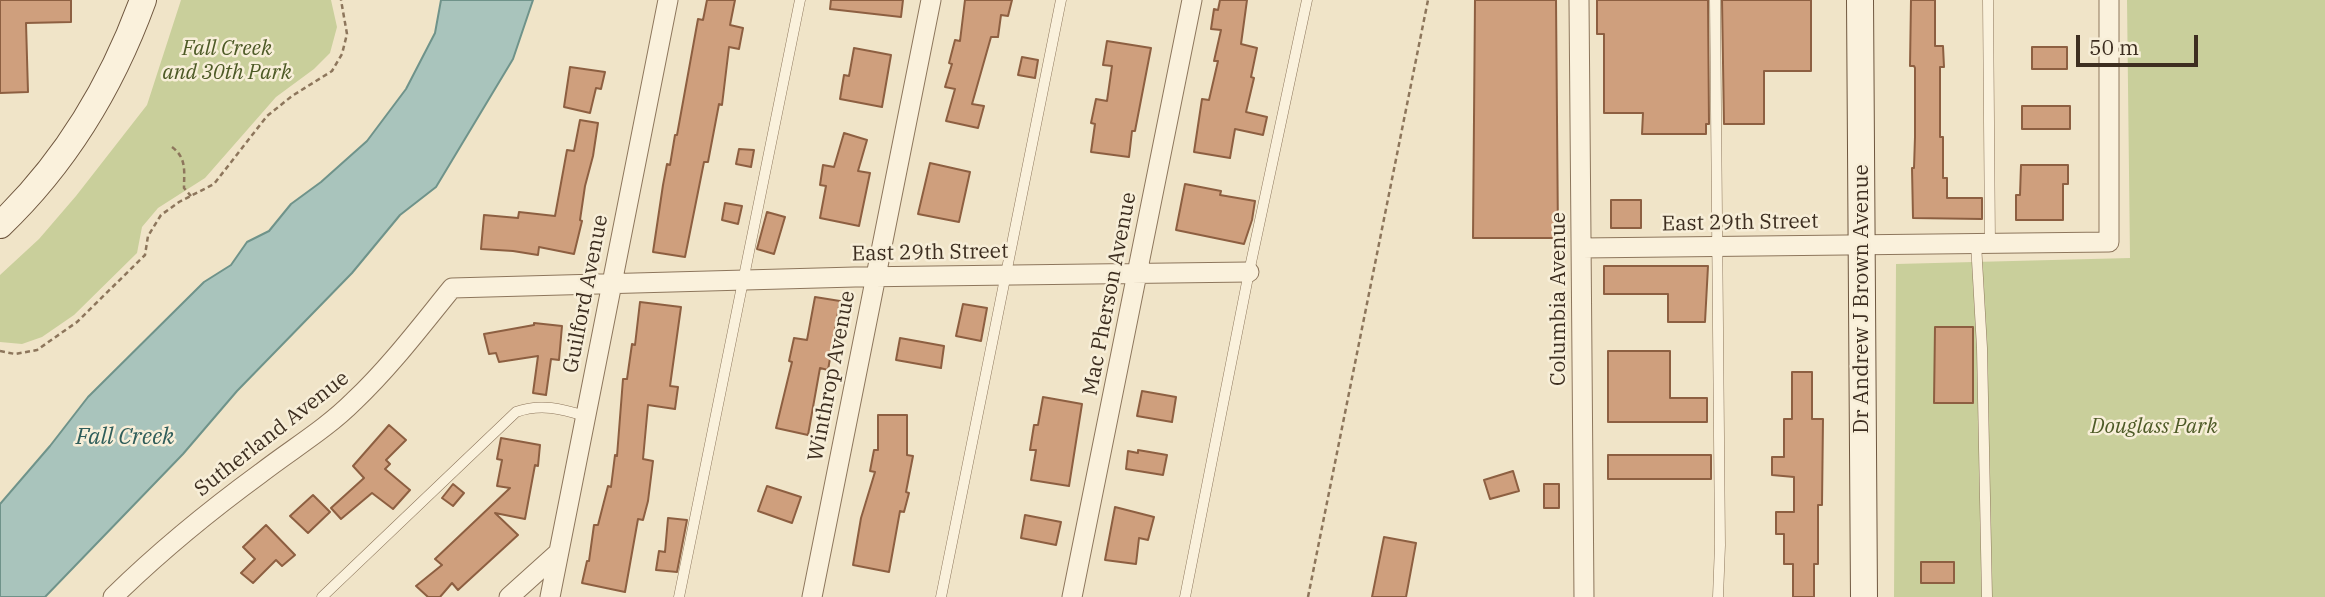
<!DOCTYPE html>
<html>
<head>
<meta charset="utf-8">
<style>
  body { margin:0 }
  #map { position:relative; width:2325px; height:597px; overflow:hidden; background:#f0e4c8; font-family:"IBM Plex Serif",serif }
  canvas { display:block }
  .scale { position:absolute; left:2076px; top:35px; width:122px; height:32px; box-sizing:border-box; border:4px solid #3d2e20; border-top:0; padding-left:9px; font-size:21px; line-height:24px; white-space:nowrap; color:#3d2e20; -webkit-text-stroke:5px #f7eed8; paint-order:stroke }
</style>
</head>
<body>
<div id="map">
<canvas width="2325" height="597"></canvas>
<div class="scale">50 m</div>
</div>
<script>
const ctx = document.querySelector('canvas').getContext('2d');
ctx.lineJoin = 'round';
function paint(path, color) {
  ctx.fillStyle = color;
  ctx.fill(path, 'evenodd');
}
function strokePath(path, color, width, dash) {
  ctx.strokeStyle = color;
  ctx.lineWidth = width;
  ctx.lineCap = dash ? 'butt' : 'round';
  ctx.setLineDash(dash || []);
  ctx.stroke(path);
}
function label(font, color, halo, rows, align = 'center') {
  ctx.font = font + ' "IBM Plex Serif",serif';
  ctx.lineWidth = 5;
  ctx.setLineDash([]);
  ctx.textBaseline = 'middle';
  ctx.strokeStyle = halo;
  ctx.fillStyle = color;
  for (const [text, x, y, turn = 0] of rows) {
    ctx.save();
    ctx.translate(x, y);
    ctx.rotate((+turn || 0) * Math.PI / 180);
    ctx.textAlign = isNaN(turn) ? turn : align;
    if (halo) ctx.strokeText(text, 0, 0);
    ctx.fillText(text, 0, 0);
    ctx.restore();
  }
}
const green = new Path2D(`
  M181,0H331L337,27L330,53L314,69L276,97L205,178L158,208L142,227L137,253L74,315L42,337L22,344L0,342V275L39,239L76,196L147,105Z
  M2127,0H2325V597H1894L1896,264L2130,258Z`);
const water = new Path2D(`
  M441,0H533L513,59L436,187L400,215L352,273L237,391L183,454L45,597H0V504L50,446L88,397L204,282L231,265L247,242L269,231L291,204L321,182L367,141L406,89L435,33Z`);
const building = new Path2D(`
  M0,0H71V22L26,23L28,92L0,93Z
  M707,0H735L730,25L743,28L739,49L729,47L722,105L719,104L708,162H704L685,257L653,252L663,185L667,164L670,165L675,135H677L698,19L703,20Z
  M831,0H903L901,17L830,9Z
  M965,0H1012L1008,16L1001,15L998,37H991L972,104L984,106L978,128L946,121L955,89L945,87L952,64L949,63L955,40L960,41Z
  M1220,0H1247L1241,44L1257,48L1251,77L1254,78L1246,112L1267,117L1263,135L1235,129L1230,158L1194,152L1202,99L1209,100L1218,61H1214L1221,30L1211,29L1214,9L1218,10Z
  M1475,0H1556L1558,238H1473Z
  M1597,0H1708L1709,124H1706V134H1642L1643,113H1604V34H1597Z
  M1722,0H1811V71H1764V124H1724Z
  M1911,0H1935V46H1943L1944,67H1940V137H1943V178H1947V198H1982V219L1913,218L1912,168H1914L1915,137V68L1914,66H1910Z
  M1107,41L1151,48L1135,131H1132L1129,157L1091,152L1095,124L1091,123L1096,99L1107,101L1112,66L1103,65Z
  M2032,47H2067V69H2032Z
  M854,48L891,55L882,107L840,99L844,75L849,76Z
  M1022,57L1038,60L1035,78L1018,75Z
  M570,67L605,72L601,89L596,88L590,113L564,107Z
  M2022,106H2070V129H2022Z
  M580,120L598,123L593,156L585,186L580,220L582,221L574,254L539,247L538,255L513,251L481,249L484,215L518,218L519,212L555,216L567,150L574,151Z
  M844,133L867,140L858,171L870,173L859,226L820,218L826,186L820,185L823,165L834,167Z
  M739,149L754,150L751,167L736,164Z
  M930,163L970,172L959,222L918,214Z
  M2021,165H2068V184H2063V220H2016V195H2020Z
  M1185,184L1221,191L1220,195L1255,201L1252,220L1244,244L1176,230Z
  M1611,200H1641V228H1611Z
  M725,203L742,206L738,224L722,220Z
  M767,212L785,217L774,254L757,249Z
  M1604,266H1708L1705,322H1668V294H1604Z
  M815,297L840,301L828,370L820,368L808,435L776,428L792,362L789,361L794,338L807,340Z
  M640,302L681,307L670,386L678,387L675,409L648,405L643,459L653,461L648,501L643,520L638,519L625,592L582,583L587,561H589L594,525H598L608,486L611,487L615,455L617,456L623,379H627L632,344L635,345Z
  M963,304L987,308L981,341L956,336Z
  M534,323L562,326L559,360L551,359L546,395L533,393L538,356L499,362L496,353L489,354L484,334L534,325Z
  M1935,327H1973V403H1934Z
  M900,338L944,346L941,368L896,360Z
  M1608,351H1670V398H1707V422H1608Z
  M1792,372H1812V419H1823L1822,505H1818V564H1814V597H1793V564H1784V534H1776V512H1794V477L1772,475V457H1784V419H1792Z
  M1142,391L1176,397L1172,422L1137,416Z
  M1043,397L1082,404L1069,486L1031,480L1036,450H1030L1034,425H1038Z
  M878,415H907V455L913,456L906,492L909,493L904,512L900,511L889,572L853,565L861,518L875,472L870,471L874,450H878Z
  M389,425L406,440L386,460L390,464L385,469L410,490L393,509L372,493L341,519L331,508L364,478L353,466Z
  M501,438L540,445L538,466L535,465L525,519L495,513L518,535L458,590L452,583L440,597H428L416,586L442,565L435,559L510,488L497,486L502,460L497,459Z
  M1138,450L1167,455L1163,475L1126,469L1128,451L1138,453Z
  M1608,455H1711V479H1608Z
  M1513,471L1519,491L1490,499L1484,480Z
  M453,484L464,493L453,506L442,498Z
  M1544,484H1559V508H1544Z
  M767,486L801,497L792,523L758,511Z
  M313,495L330,512L308,533L290,516Z
  M1115,507L1154,517L1148,540L1139,538L1136,564L1105,560Z
  M1025,515L1061,522L1056,545L1021,538Z
  M668,518L687,520L677,572L656,570L659,551L665,552Z
  M266,525L295,555L282,566L276,560L253,583L241,573L255,559L243,547Z
  M1384,537L1416,543L1406,597H1372Z
  M1921,562H1954V583H1921Z`);
const path = new Path2D(`
  M172,147C187,158 184,172 184,188L191,196
  M0,351L15,354L37,350L77,322L145,255L148,236L161,215L179,202L214,184L267,116L292,96L332,71L342,54L347,34L341,0
  M1308,597L1428,0`);
const lane = new Path2D(`
  M1715,0L1720,545L1718,597
  M1988,0L1990,243
  M1976,243L1982,348L1987,597
  M322,597L516,412C541,403 562,409 585,416
  M679,597L800,0
  M941,597L1061,0
  M1185,597L1249,272L1307,0`);
const street = new Path2D(`
  M1579,0L1584,597
  M1582,248L2109,242V0
  M113,597C159,552 209,511 261,473C292,449 326,429 354,401C390,367 421,326 452,288L855,277L1249,272
  M509,597L559,552
  M550,597L668,0
  M812,597L931,0
  M1072,597L1192,0`);
const secondary = new Path2D(`
  M1860,0L1864,597
  M0,225C66,162 112,85 143,0`);
const parkNames = [
  ["Fall Creek",227,49],
  ["and 30th Park",227,73],
  ["Douglass Park",2154,427]
];
const streetNames = [
  ["East 29th Street",1740,223,-1],
  ["East 29th Street",930,253,-1],
  ["Guilford Avenue",586,294,-79],
  ["Mac Pherson Avenue",1110,294,-79],
  ["Columbia Avenue",1559,299,-90],
  ["Dr Andrew J Brown Avenue",1862,299,-90],
  ["Winthrop Avenue",832,376,-79],
  ["Sutherland Avenue",272,434,-38]
];
const waterNames = [
  ["Fall Creek",125,437]
];
paint(green, '#c9cf9b');
paint(water, '#a9c4bc');
strokePath(water, '#6f938a', 2);
paint(building, '#cf9f7d');
strokePath(building, '#8d5f41', 2);
strokePath(lane, '#8d765c', 11);
strokePath(street, '#8d765c', 21);
strokePath(secondary, '#6f573f', 28);
strokePath(path, '#8d765c', 2.5, [5, 3.5]);
strokePath(lane, '#faf1dc', 10);
strokePath(street, '#faf1dc', 19);
strokePath(secondary, '#faf1dc', 26);
label('italic 21px', '#4d5a26', '#f7eed8', parkNames);
label('21px', '#3d2e20', '#f7eed8', streetNames);
label('italic 23px', '#2f5d5a', '#f7eed8', waterNames);
</script>
</body>
</html>
